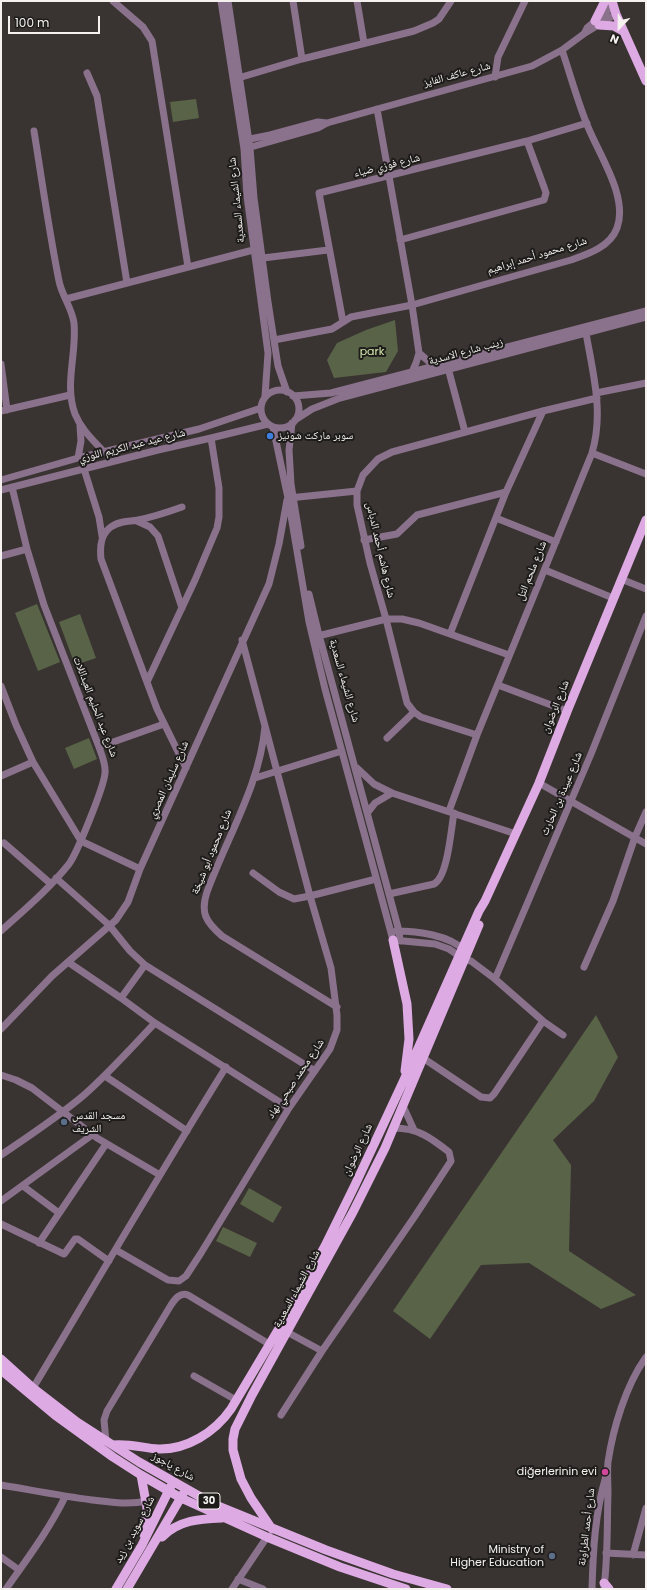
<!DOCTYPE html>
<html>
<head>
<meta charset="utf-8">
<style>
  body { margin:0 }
  #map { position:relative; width:647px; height:1590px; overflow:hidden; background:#393431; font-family:Poppins,sans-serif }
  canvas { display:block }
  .frame { position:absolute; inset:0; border:2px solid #f4f1ee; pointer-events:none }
  .north { position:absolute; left:599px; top:8px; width:40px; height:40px; -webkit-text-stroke:3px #1e1c1b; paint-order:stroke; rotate:202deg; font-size:11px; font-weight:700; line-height:16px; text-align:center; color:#f4f1ee }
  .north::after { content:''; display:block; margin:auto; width:14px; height:18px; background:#f4f1ee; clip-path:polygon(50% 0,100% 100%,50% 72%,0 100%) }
  .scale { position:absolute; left:8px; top:16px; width:92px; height:18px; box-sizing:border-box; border:2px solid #f4f1ee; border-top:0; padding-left:5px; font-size:12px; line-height:14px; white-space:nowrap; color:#f4f1ee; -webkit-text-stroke:3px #1e1c1b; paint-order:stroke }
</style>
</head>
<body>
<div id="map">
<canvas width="647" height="1590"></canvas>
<div class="frame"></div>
<div class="north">N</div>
<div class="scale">100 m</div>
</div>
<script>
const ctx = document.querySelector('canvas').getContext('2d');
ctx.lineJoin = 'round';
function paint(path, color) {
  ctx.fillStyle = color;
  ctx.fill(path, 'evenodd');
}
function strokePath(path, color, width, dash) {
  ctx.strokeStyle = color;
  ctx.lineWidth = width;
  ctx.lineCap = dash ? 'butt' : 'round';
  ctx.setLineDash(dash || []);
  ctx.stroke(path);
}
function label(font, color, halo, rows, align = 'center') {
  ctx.font = font + ' Poppins,"Noto Naskh Arabic",sans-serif';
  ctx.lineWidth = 4;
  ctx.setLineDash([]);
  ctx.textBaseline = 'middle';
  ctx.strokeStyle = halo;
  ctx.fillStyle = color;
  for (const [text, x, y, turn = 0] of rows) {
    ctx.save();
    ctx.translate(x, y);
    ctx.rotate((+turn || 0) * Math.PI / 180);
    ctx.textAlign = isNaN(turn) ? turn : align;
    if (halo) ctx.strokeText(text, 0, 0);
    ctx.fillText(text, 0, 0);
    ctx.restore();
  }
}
const green = new Path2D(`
  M196,99L199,118L173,122L170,102Z
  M395,320L398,351L386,372L334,378L327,360L337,343L366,330Z
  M37,604L60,662L38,671L15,613Z
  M80,614L96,658L75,665L59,622Z
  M89,738L97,759L74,769L65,748Z
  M596,1015L618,1057L594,1101L553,1140L571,1165L569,1251L636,1295L601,1309L529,1263L481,1265L430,1339L393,1311Z
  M249,1188L282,1207L273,1223L240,1204Z
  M223,1227L257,1243L250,1257L216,1241Z`);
const minor = new Path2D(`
  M113,1L143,27L152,41L188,267
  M221,1L244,149L247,196L268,353L265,396
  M228,1L250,148L254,198L268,302L278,366L287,392
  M293,1L302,59
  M357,1L364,43
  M585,32L587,28L613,6
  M87,73L97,96L127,283
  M495,77L498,57L525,1
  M235,79L302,59L414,31L433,23L439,19L451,1
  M377,109L412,305L419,353L416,363L412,372
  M34,131C42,181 49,231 59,281C62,296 72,308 74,323C77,354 64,384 75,414C81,429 93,440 104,452
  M245,140L270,135L318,122L327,123
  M244,149L318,128L327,123L532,66L562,50L585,33L616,14
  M400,240L544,200L546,193L544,187L527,141
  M263,258L328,250
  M66,299L257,249
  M343,322L319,193L527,141L587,123
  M274,340L332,329L351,317L412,305L571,260C588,254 610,247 617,228C629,196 597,152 586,122C577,99 570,74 562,50
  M419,353L434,366
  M1,364L7,410
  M448,368L465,432
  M261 409a19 19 0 1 1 38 0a19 19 0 1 1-38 0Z
  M596,393L646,383
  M293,396L331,393L646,311
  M1,411L70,395
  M295,420L312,409L340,398L646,317
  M292,423L289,450L291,484L301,546
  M273,427L288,498L309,622L325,689L393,940L435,944L449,949L465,960L471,961L495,979L543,1021L563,1035
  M592,453L646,474
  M78,458L81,441L80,426
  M84,469L99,517L102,536
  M1,480L78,458L199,429L261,408
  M1,490L158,450L211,438L268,424
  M289,498L357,491
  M182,507C168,512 153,517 138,520C133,521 128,521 123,522C103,526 99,541 101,559L157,709L186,768
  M496,518L556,542
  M137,521L150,527L158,536L182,608
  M364,540L397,534L417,515L506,492
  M1,556L27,549
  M545,570L613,598
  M621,579L646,589
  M309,594L319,635L399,931L400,941
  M450,634L506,492L543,411
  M314,637L386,619H402L419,623L509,655
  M242,640L265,726C260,785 227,837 207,892C200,913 206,922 222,936L337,1007
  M147,682L195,580L217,528L219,517V488L211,438
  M498,685L567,711
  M1,686L16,725L33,762L81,841L140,869
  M477,735L421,717L414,712L407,703L386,619L370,563L357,505V491L363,475L378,459L392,452L543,411L597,398
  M387,738L414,712
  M99,747L164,724
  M357,768L374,784L392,793L516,834
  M1,776L33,762
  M255,778L342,751
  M539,783L646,844
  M449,811L477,735L592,453C604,412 593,374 586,333
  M368,812L375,803L392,793
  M4,843L51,884
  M253,873L279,892L294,899L310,896L376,879
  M56,878L109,925L130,951L145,965L315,1071
  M389,894L434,884C448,877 451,828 454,813
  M1,931C24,910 49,889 69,864C77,853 104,787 105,773C106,764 102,756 99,747L44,605L27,549L12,487
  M396,931C417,931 450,935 465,951
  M68,962L121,998L155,1023L289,1108
  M584,967L613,901L635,837L646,812
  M495,979L591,754L646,616
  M121,998L145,965
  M1,1029L52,976L116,920L128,902L140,869L269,584L279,544L287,500
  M423,1058L481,1097L490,1098L494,1094L543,1021
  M1,1075L16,1080L32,1088L97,1138L160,1175
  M105,1076L187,1131
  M403,1106L414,1130
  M1,1155C29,1136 58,1117 84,1095C109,1073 132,1047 155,1023
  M23,1186L59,1213
  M1,1201L92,1135
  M1,1224L64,1254L65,1253L75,1239H78L109,1261
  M39,1243L106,1144
  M116,1250L168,1280L179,1281L186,1276L201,1253L289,1108L330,1049L337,1030V1015L331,968L310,896L265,726
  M287,1332L322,1351
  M194,1376L236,1400
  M33,1388C97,1281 160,1173 226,1067
  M281,1415L322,1351L415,1216L451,1161L449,1152C431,1138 418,1128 394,1128
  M106,1441L104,1420L107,1411L171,1305C175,1299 180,1292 188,1295L269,1344
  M1,1485C31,1490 61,1496 92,1500C110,1502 128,1505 147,1501
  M606,1553L646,1555
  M633,1555L646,1508
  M1,1557L19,1570
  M238,1579L263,1589
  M604,1587C608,1556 607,1524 608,1493C608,1483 607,1472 608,1462C613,1428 626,1385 646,1357
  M6,1589C27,1559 49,1530 65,1497
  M232,1589L267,1537
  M592,1589C593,1552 595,1512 606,1476`);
const major = new Path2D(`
  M612,1L616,14L646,81
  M595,21L605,1
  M599,25L614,26L623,31
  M393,940L407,1004L409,1039L405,1071
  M1,1359L33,1388L77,1422L139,1462L213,1504L326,1550L393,1574L447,1589
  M1,1370L55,1415L113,1457L141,1475L181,1498L267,1537L340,1567L406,1589
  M113,1445C128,1443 143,1448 158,1449C187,1450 215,1432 231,1409L284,1320L325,1246L355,1185L404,1080L479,911L485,901L539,783L568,709L646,520
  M141,1475L147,1508L144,1535
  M272,1529L251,1498L241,1479L233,1450V1439L235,1429L252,1395L353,1212L385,1148L479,925
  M162,1537C179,1520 199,1519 222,1518
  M604,1583L609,1589
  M116,1589L142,1545L171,1486
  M127,1589L183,1494`);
const markers = [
  [270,436,4,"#3f7fe0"],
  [64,1122,4,"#5c6f8a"],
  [605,1472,4,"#d1479c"],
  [552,1556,4,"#5c6f8a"]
];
const shields = [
  [209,1501,22]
];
const shieldNames = [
  ["30",209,1501]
];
const streetNames = [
  ["شارع عاكف الفايز",457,75,-15],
  ["شارع فوزي ضياء",387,166,-14],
  ["شارع الشيماء السعدية",237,200,-96],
  ["شارع محمود أحمد إبراهيم",537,256,-17],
  ["زينب شارع الاسدية",466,352,-15],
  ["شارع عيد عبد الكريم اللوزي",132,446,-14],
  ["شارع هاشم أحمد الدباس",380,550,77],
  ["شارع ملحم التل",532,571,-68],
  ["شارع الشيماء السعدية",344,681,74],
  ["شارع عبد الحليم العبداللات",95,707,69],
  ["شارع الرضوان",556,707,-68],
  ["شارع سليمان المصري",169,780,-66],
  ["شارع عبيدة بن الحارث",562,794,-67],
  ["شارع محمود أبو شيخة",212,852,-68],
  ["شارع محمد صبحي نهاد",296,1079,-56],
  ["شارع الرضوان",358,1150,-65],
  ["شارع الشيماء السعدية",297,1289,-62],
  ["شارع ياجوز",173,1467,29],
  ["شارع أحمد الطراونة",587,1527,-83],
  ["شارع سويد بن زيد",135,1530,-62]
];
const parkNames = [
  ["park",372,352]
];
const poiNames = [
  ["سوبر ماركت شونيز",278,436],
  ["مسجد القدس",72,1116],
  ["الشريف",72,1129],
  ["diğerlerinin evi",597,1472,"right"],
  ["Ministry of",544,1550,"right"],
  ["Higher Education",544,1563,"right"]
];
paint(green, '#596347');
strokePath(minor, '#8a718c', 7);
strokePath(major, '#deaae3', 9);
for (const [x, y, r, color] of markers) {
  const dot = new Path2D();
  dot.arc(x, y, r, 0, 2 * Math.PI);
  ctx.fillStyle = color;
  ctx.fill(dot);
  strokePath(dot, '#1e1c1b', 1.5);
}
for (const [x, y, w] of shields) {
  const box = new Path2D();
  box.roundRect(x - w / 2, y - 8, w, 16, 3);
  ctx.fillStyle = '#1e1c1b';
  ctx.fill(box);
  strokePath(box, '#f4f1ee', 1);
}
label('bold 10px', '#f4f1ee', null, shieldNames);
label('11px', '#f4f1ee', '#1e1c1b', streetNames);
label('11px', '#d5ebae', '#1e1c1b', parkNames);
label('11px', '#f4f1ee', '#1e1c1b', poiNames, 'left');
</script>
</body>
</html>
